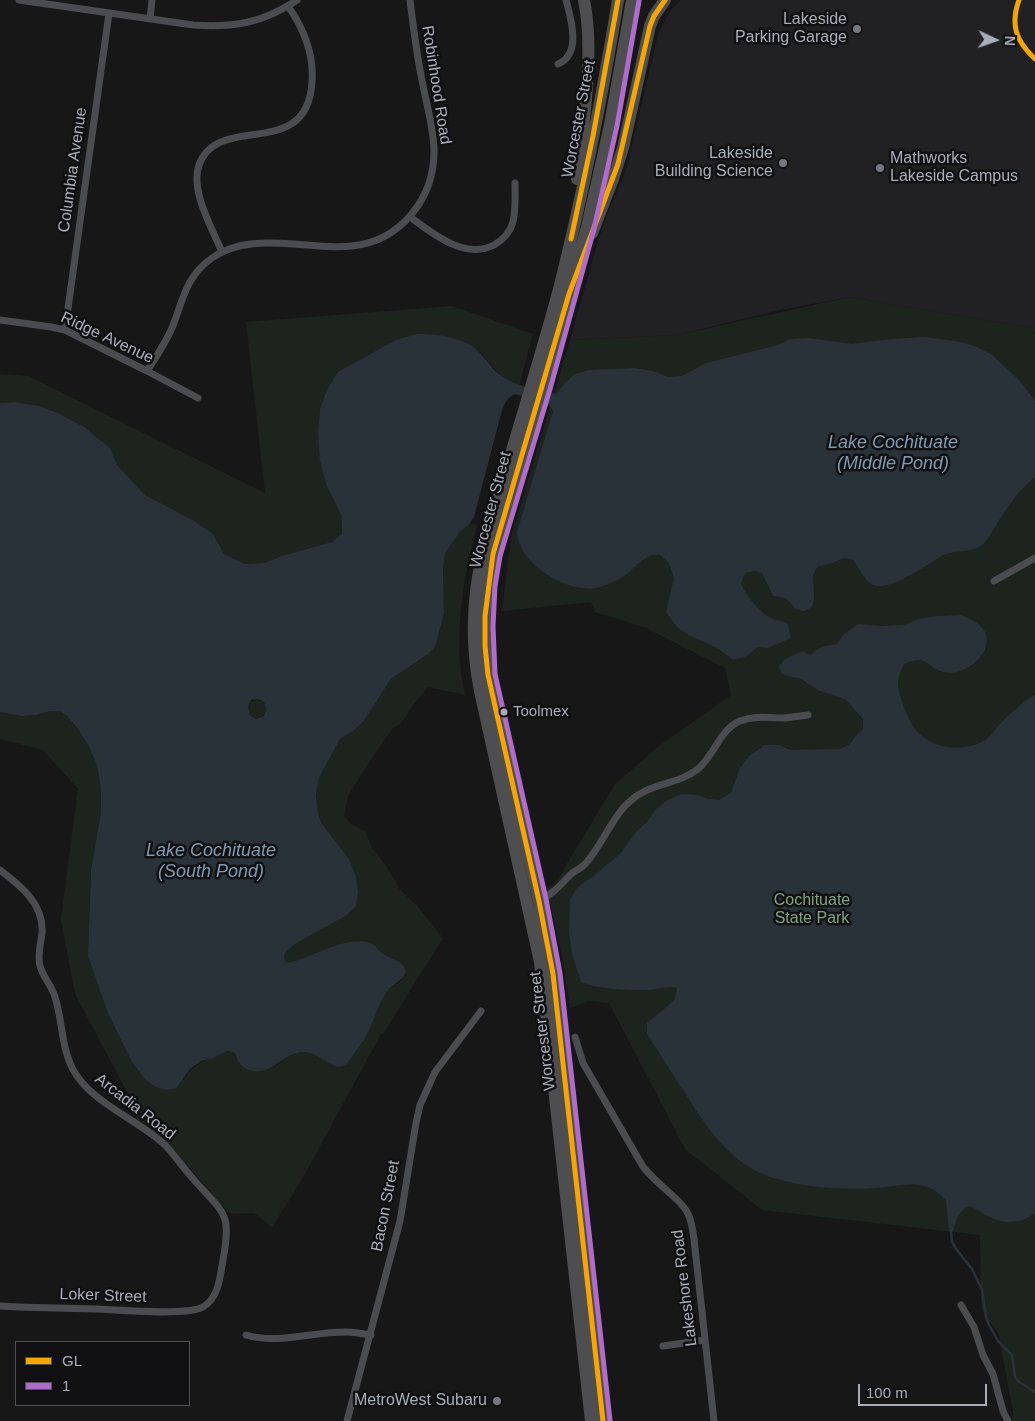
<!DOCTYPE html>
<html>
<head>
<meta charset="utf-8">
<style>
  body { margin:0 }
  #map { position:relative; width:1035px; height:1421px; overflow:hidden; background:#171717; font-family:Arial,sans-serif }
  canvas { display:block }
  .legend { position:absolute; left:15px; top:1341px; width:175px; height:65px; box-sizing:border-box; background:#111113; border:1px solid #4d4f55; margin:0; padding:6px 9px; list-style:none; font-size:15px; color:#a8adb8 }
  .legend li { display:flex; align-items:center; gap:10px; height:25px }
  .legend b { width:25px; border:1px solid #4d4f55 }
  .north { position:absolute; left:970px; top:15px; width:50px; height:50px; -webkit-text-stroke:4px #111113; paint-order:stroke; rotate:93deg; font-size:14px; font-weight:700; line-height:20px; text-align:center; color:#a8adb8 }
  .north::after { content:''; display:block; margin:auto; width:18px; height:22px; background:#a8adb8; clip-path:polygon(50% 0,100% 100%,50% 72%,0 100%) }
  .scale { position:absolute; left:858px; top:1384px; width:129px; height:22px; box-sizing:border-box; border:2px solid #a8adb8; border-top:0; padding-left:6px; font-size:15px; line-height:18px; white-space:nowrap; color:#a8adb8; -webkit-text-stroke:4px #111113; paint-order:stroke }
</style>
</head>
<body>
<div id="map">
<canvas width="1035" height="1421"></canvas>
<ul class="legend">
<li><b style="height:6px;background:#f7a600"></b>GL</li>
<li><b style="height:6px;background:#b06ccc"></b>1</li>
</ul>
<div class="north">N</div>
<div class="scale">100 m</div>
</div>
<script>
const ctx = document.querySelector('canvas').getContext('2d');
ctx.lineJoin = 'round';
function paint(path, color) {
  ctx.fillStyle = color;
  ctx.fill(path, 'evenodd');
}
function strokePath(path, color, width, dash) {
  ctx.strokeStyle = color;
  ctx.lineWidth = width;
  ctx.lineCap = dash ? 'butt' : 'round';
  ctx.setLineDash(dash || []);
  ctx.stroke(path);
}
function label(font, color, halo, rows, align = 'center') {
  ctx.font = font + ' Arial,sans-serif';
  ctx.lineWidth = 5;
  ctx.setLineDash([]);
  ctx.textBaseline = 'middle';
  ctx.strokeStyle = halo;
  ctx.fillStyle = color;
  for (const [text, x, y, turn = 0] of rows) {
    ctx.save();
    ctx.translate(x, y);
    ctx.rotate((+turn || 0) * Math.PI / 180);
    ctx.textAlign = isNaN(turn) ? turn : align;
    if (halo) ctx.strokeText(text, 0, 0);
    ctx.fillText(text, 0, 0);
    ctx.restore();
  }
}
const built = new Path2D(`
  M681,0H1035V334L1031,328L850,297L780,310L677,335L570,340L602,228L627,167L658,34L670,11Z`);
const green = new Path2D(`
  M850,297L1032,328L1035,334V1421H1012L1013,1411L998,1332L985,1316L981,1306L980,1235L762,1210L685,1149L609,1003L589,1001L570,1008L562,957L547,887L554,885L615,784L659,746L731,695L725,668L646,628L595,612L591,602L502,611L511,537L570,340L677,335Z
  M452,306L533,334L519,385L500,375L480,352L460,341L377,351L362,358L326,392L320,409L318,434L327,486L342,517V534L332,542L282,556L264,563L245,564L224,554L213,534L196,522L145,495L117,465L110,448L84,427L60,414L40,406L15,402L0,403V374L28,376L265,493L246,322Z
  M470,523L477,525C463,581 452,639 465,695L428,687L413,705L401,724L393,728L368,764L348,796L344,816L351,824L365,831L372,848L385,864L400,890L417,906L443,938L383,1034H381L300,1183L272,1227L254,1213L232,1214L228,1212L168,1143L130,1113L135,1107L75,994L61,919L78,789L43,750L0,739V712L21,716L37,715L50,711H60L67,716L78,729L88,745L97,765L101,789V812L91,870L88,956L98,984L183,1080C195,1061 208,1060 227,1051L235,1053L236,1059L276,1066C296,1048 314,1046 333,1066L346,1065L387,990L402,980L400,962L381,953L372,944L360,941L344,944L295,962L288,963L285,961L284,956L286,951L295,944L347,915L356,906L358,893L356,876L334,839L322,824L318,813L316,796L319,778L340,739L353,731L363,722L391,679L428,654L444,613L443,570L445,553L460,532Z
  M248 709a9 9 0 1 1 18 0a9 9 0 1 1-18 0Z`);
const water = new Path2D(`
  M417,334C438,334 466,337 481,354C488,361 493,371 502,376C518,387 538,390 556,394L565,383L575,374L589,370L635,368L653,371L668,377L682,376L706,363L778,345L790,339L808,338L852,344L892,339L926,337L961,342L977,347L992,355L1019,380L1035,401V477C1021,488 1011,502 1001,517C995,525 991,536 984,543C973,554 955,549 941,556C927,565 889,592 873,585C864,581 859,566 852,559L843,558L832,563L817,567L813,576L814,599L812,607L804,611L796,609L786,598L773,596L762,573L754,571L745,573L741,584C747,596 758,612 771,618C776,621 782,621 787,623L791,638L767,648L759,647L756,648L747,656L737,659H732L719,649L687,634L677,627L666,612L674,578L669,563L660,555C645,552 633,571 621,578C614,582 604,586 596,588C566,593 518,563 517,532L553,411L549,404L515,394C507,398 505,402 502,410L474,517L470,523L460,532L445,553L443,570L444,613L435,647L428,654L391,679L363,722L353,731L340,739L319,778L316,796L318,813L322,824L349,859L356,876L358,893L356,906L347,915L295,944L286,951L284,956L285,961L288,963C312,958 346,935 370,943C376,945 379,952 385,955C393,959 402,961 406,970C403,982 392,983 386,993C377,1006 374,1022 366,1036C360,1046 353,1055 346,1065C332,1073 320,1050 302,1052C281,1054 271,1077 249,1070C241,1067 237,1061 235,1053L227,1051L213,1058L201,1061L190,1069L176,1088L167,1090L156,1087L146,1080L132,1062L108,1013L88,956L91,870L101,812V789L97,765L88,745L78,729L67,716L60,711H50L37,715L21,716L0,712V403L15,402L40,406L60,414L84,427L110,448L117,465L145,495L196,522L213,534L224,554L245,564L264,563L282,556L332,542L342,534V517L327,486L320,461L318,434L320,409L326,392L338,372L396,340ZM258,699L264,702L266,709L264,716L256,719L250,715L248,707L251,700Z
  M961,615C970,619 978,622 984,630C987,635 987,643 985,649C978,664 960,676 943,672C927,667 926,653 904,664C902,669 898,676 898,682C898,694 904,707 909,719C921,747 958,755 984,741C990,738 995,729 1000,724C1010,713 1022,703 1035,695V1213C1022,1223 1005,1225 990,1217C982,1214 978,1209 969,1206C958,1211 956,1220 953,1231H949L946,1200C940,1194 933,1188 924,1186C909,1182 891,1187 875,1188C837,1190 778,1187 746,1165C715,1144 697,1111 677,1081C667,1065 656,1049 647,1033V1023L675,1000L677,988C668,985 658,989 649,990C626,990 602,990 581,982L572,954L569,932L570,900L577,888L600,871L622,852L636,832L647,822L656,809L668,800L681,794L698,795L708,799L719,800L731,793L740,768L749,756L765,745H779L790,750L840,749L849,745L855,737L863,729V719L845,699L818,690L801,679L784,675L781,673L779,666L785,659L802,651L810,655L823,646L833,645L838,643L843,635L858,624L880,626L904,625L918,619L938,616Z`);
const stream = new Path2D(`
  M951,1231L952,1242L957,1250L972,1269L982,1290L986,1317L989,1325L998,1341L1012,1355L1015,1377L1019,1382L1035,1392`);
const street = new Path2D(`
  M19,0L193,25C233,28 263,23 297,0
  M150,19L152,0
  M558,64C582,54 571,19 566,0
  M410,217C433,234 465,260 494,245C503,240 510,232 513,222C516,209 515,196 515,183
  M222,252C212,228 190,191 199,165C218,111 308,163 312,81C314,53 304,29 288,6
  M0,320L51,327L65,330L147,371L198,398
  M65,330L109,13
  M147,371C156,357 165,344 172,328C183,301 185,277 212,258C240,238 275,243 307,245C322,246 337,248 352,246C401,241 435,198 434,149C433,124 425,99 421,75C416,50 413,25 410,0
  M994,581L1035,558
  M0,870C21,886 44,904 42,933C41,943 37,956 40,966C43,977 52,986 55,997C63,1022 61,1050 75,1073C95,1105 139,1120 166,1146C176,1157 185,1170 195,1181C224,1214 232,1212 223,1260C220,1276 219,1298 203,1307C188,1316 119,1310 98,1309C65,1308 33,1308 0,1306
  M539,901C552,894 558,888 568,877C573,871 581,869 586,863C601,846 609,824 624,807C647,781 675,787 698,769C714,756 720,729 740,721C755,715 770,718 785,718C793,717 801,716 808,715
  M575,1037L583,1063L642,1165C653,1182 683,1200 689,1216C692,1224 693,1232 694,1239L714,1421
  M961,1305L974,1327L983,1355L993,1374L1003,1411L1008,1421
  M246,1335C279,1345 314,1331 348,1332C355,1332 363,1334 371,1335
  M663,1346L705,1340
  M347,1421L400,1221L416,1123L420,1105L435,1072L481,1011`);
const highway = new Path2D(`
  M577,179C583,125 595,53 584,0
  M592,233L613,179L623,148L650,26L654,16L665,0
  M591,1421L540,962L480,691C470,641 472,593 485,544C508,459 536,375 559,289C583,194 602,97 618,0
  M603,1421L553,974L539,901L488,675L485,626L488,585L493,554L543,387L587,227L610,125L632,0`);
const bus1 = new Path2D(`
  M1019,0C1010,25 1016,41 1035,59
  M571,239L593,136L618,0
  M603,1421L553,974L539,901L488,675L485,646V616L493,554L569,294L618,164L650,26L654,16L665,0`);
const bus2 = new Path2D(`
  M610,1420L560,973L546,899L495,674L493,626L495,586L500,556L550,389L594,229L617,126L639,1`);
const markers = [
  [857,29,5,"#757880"],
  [783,163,5,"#757880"],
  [880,168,5,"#757880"],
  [504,712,4.5,"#a8adb8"],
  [497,1401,5,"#757880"]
];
const busNames = [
  ["Toolmex",513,712]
];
const poiNames = [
  ["Lakeside",847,20],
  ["Parking Garage",847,38],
  ["Lakeside",773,154],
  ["Building Science",773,172],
  ["Mathworks",890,159,"left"],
  ["Lakeside Campus",890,177,"left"],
  ["MetroWest Subaru",487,1401]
];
const streetNames = [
  ["Robinhood Road",436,85,81],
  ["Worcester Street",579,119,-79],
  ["Columbia Avenue",73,170,-82],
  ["Ridge Avenue",107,338,25],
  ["Worcester Street",491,510,-75],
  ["Worcester Street",543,1031,-97],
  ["Arcadia Road",135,1107,38],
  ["Bacon Street",386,1206,-79],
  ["Lakeshore Road",685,1288,-97],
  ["Loker Street",103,1296,2]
];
const parkNames = [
  ["Cochituate",812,901],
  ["State Park",812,919]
];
const waterNames = [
  ["Lake Cochituate",893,443],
  ["(Middle Pond)",893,464],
  ["Lake Cochituate",211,851],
  ["(South Pond)",211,872]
];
paint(built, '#212123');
paint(green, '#1d241e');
paint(water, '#2a3239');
strokePath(stream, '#2a3239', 2.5);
strokePath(street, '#4b4c50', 7);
strokePath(highway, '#4e4e51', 12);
strokePath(bus1, '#f7a600', 5);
strokePath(bus2, '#b06ccc', 5);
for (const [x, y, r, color] of markers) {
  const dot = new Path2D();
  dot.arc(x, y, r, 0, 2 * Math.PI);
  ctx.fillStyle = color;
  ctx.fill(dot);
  strokePath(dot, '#111113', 2);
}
label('15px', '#a8adb8', '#111113', busNames, 'left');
label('16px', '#a8adb8', '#111113', poiNames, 'right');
label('16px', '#a8adb8', '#111113', streetNames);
label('16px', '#7fa381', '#111113', parkNames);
label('italic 18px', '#7f9bb3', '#111113', waterNames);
</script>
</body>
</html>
